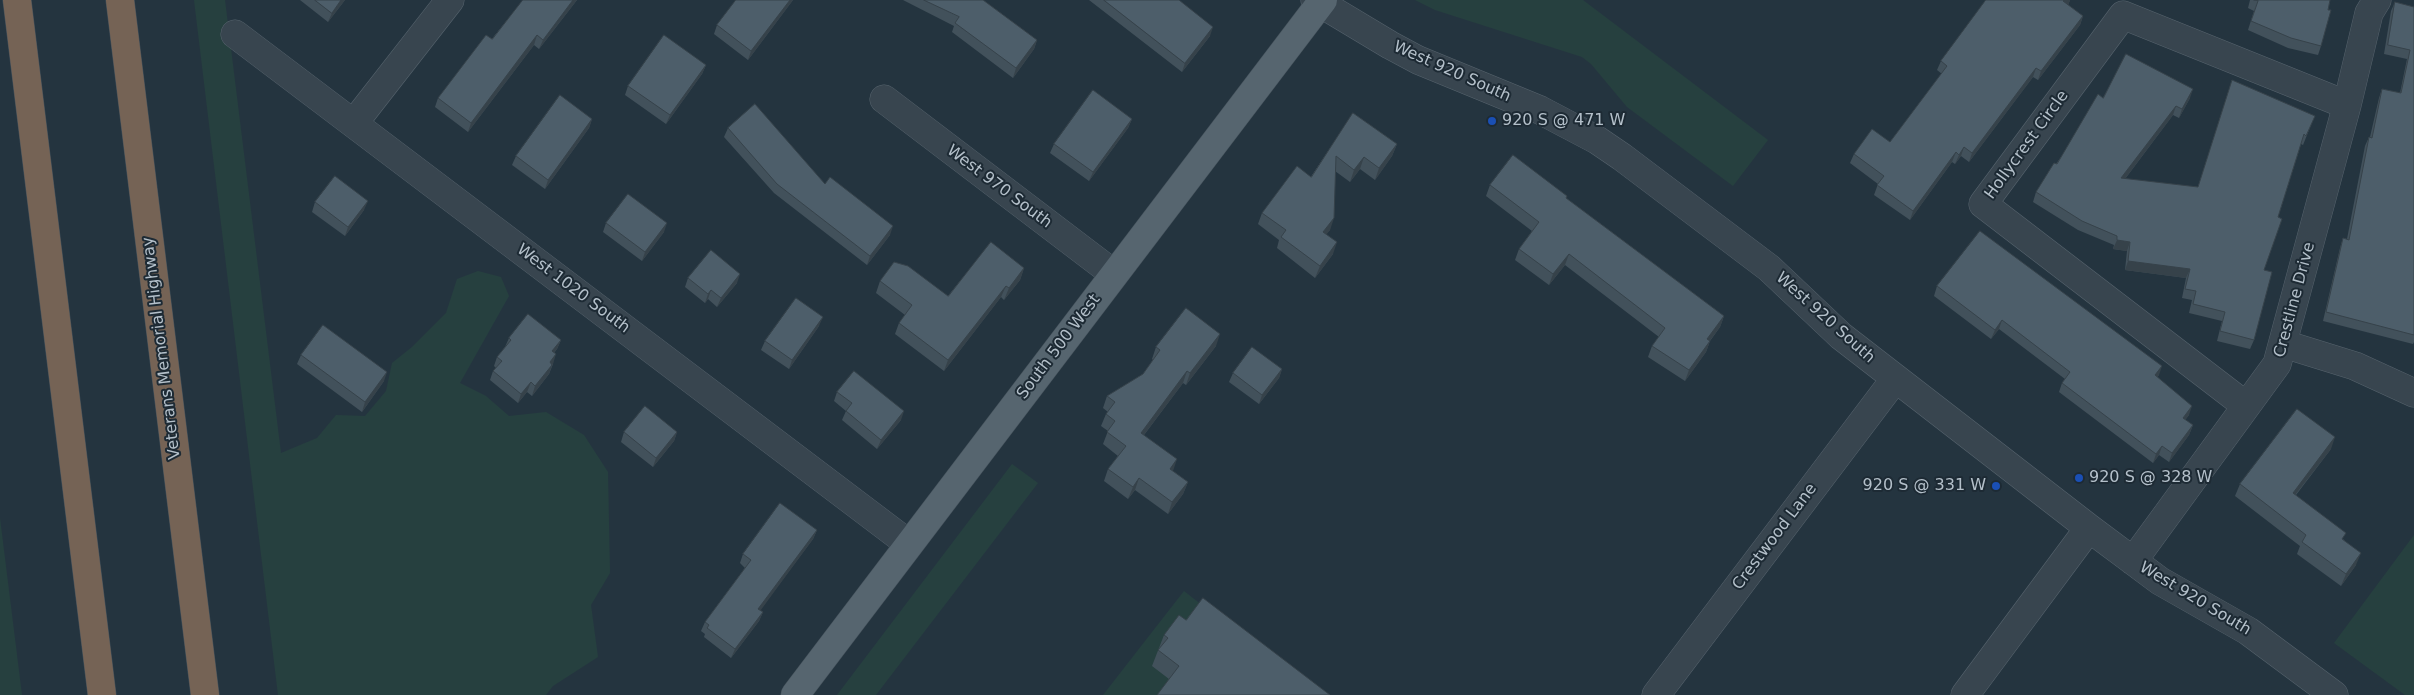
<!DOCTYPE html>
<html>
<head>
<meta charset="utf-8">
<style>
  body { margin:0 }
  canvas { display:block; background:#24343f }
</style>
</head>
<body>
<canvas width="2414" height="695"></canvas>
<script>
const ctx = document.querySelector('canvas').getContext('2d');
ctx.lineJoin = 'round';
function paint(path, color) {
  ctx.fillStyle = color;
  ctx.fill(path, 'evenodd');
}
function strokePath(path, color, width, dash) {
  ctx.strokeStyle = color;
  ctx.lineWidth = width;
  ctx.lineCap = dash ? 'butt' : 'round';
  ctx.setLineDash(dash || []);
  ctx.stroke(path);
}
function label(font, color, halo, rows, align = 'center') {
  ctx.font = font + ' "DejaVu Sans",sans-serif';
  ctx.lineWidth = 4;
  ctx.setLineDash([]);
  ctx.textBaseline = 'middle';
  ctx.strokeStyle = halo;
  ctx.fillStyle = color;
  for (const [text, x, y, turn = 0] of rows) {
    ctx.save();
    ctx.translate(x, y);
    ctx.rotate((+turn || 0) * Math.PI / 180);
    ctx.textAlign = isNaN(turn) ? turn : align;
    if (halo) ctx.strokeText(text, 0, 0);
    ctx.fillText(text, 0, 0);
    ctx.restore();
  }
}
const green = new Path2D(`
  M194,0H225L281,453L317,438L336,415L365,416L386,391L392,363L412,347L446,313L457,279L478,271L501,277L509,296L460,383L486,396L509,416L546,412L584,435L608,472L610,573L591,605L598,657L553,686L546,695H278Z
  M1415,0H1583L1768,140L1733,186L1627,107L1591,64L1582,57L1435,10Z
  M1012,464L1038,483L876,695H837Z
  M0,518L22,695H0Z
  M2414,535V695H2405L2334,643Z
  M1184,591L1317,695H1103Z`);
const minor = new Path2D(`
  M1315,0L1390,45L1418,60L1540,110L1597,140L1622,157L1769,268L1841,336L2089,528L2160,581L2248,631L2334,695
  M235,34L909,544
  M884,99L1114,274
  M354,123L450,0
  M2284,344L2355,366L2414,393
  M2245,405L1983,204L2123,15L2347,105
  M2133,561L2277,364L2347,105L2369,13L2377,0
  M1656,695L1895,379
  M1965,695L2089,528`);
const major = new Path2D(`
  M795,695L1323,0`);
const highway = new Path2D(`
  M17,0L102,695
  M120,0L205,695`);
const wall = new Path2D(`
  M300,0H345L328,22Z
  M523,0H577L539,49L534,45L468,132L435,107L438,98L492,39Z
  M736,0H793L748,60L714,34L717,25Z
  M903,0H983L1037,40L1034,49L1013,78L952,32L954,26Z
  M1089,0H1179L1210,36L1182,72Z
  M1986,0H2070L2068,5L2083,16L2080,25L2038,80L2033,77L1969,162L1961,156L1955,164L1952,162L1910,220L1874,195L1878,184L1850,163L1854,154L1890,142L1942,74L1937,70L1941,61Z
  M2250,0H2330L2321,46L2318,55L2288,48L2248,30L2254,11L2248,8Z
  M2395,2L2414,7V342L2413,344L2323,321L2340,248L2343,238L2347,239L2365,146L2369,137H2370L2379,98L2382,89L2400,93L2407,59L2384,54L2391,11Z
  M706,65L702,74L666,124L625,95L628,86Z
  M2232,80L2311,125L2303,145L2301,144L2278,217L2264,270L2254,340L2250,349L2217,341L2222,321L2189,313L2192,300L2182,298L2186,278L2125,270L2127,251L2113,249L2114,245L2078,230L2033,202L2036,192L2103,98H2190L2179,118L2173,115L2125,179L2198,187Z
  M1353,113L1397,144L1392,156L1375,180L1360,169L1350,182L1335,171L1330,230L1326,234L1333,254L1315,278L1277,248L1279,240L1258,224L1262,213L1311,177Z
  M592,119L589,128L545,189L512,165L516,156Z
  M1132,119L1128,128L1089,181L1050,153L1054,144Z
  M728,128L890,235L867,265L774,193L724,137Z
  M1490,185L1567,196L1566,198L1724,316L1720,327L1710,341L1706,352L1685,381L1648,357L1652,346L1659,337L1565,265L1549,285L1515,260L1519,249L1532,231L1486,196Z
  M315,202L364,210L345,236L312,212Z
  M606,223L664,232L642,261L603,232Z
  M1024,268L1020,280L1004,300L1001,297L944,371L895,334L899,323L905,315L876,293L880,281L948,296Z
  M688,278L737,283L717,307L708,299L705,303L685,287Z
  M1937,286L2159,375L2157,377L2189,415L2185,420L2193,425L2189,435L2169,462L2159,455L2153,463L2059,392L2062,383L2065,379L1999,329L1991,339L1934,296Z
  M819,326L789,369L761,350L765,341Z
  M509,338L561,340L557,349L554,353L553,364L549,374L532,396L527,392L518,403L490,380L493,371L496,368L494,366L497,357L505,347Z
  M1216,346L1186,385L1183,383L1144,435L1173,471L1188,482L1183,494L1168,514L1135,490L1128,499L1104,481L1108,469L1118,456L1103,444L1108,431L1101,426L1106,414L1108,412L1103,408L1107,396L1143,374L1153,360L1152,359L1156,347Z
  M301,355L384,381L362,412L297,364Z
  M1282,369L1279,378L1259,404L1229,382L1233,373Z
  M837,392L901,420L877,449L842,420L846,411L834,401Z
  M624,432H677L674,441L653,467L621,442Z
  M2331,449L2296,495L2344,540L2356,565L2341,586L2297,554L2300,546L2235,496L2240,484Z
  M817,530L813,539L760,610L763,612L759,621L731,658L704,637L705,634L701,631L705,622L745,568L740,563L743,554Z
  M1186,620L1330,695L1169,679L1152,666L1164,635Z`);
const shadedWall = new Path2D(`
  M341,0H345L328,22L332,13Z
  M573,0H577L539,49L543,40Z
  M790,0H793L748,60L751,51Z
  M2064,0H2070L2068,6L2063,1Z
  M2083,16L2080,25L2038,80L2041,71Z
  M1213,27L1210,36L1182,72L1185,63Z
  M537,35L534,45L468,132L471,123Z
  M1037,40L1034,49L1013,78L1016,68Z
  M706,65L702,74L666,124L670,115Z
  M2036,68L2033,77L1969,162L1972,153Z
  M2193,89L2190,98L2179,118L2182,109Z
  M2176,106L2173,115L2118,188L2121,178Z
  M592,119L589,128L545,189L548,180Z
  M1132,119L1128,128L1089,181L1093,172Z
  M1397,144L1392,156L1375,180L1379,168Z
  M1964,147L1961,156L1955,164L1959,155Z
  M1956,152L1952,162L1910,220L1913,211Z
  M1364,157L1360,169L1350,182L1354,170Z
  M368,201L364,210L345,236L348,227Z
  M1334,218L1330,230L1319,244L1323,232Z
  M667,223L664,232L642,261L645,252Z
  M893,226L890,235L867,265L870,256Z
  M2117,240L2130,242L2127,251L2113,249Z
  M1337,242L1333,254L1315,278L1320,266Z
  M1569,254L1565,265L1549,285L1553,274Z
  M2128,261L2190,269L2186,278L2125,270Z
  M1024,268L1020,280L1004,300L1009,288Z
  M740,274L737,283L717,307L721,298Z
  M1006,286L1001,297L944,371L948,360Z
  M711,290L708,299L705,303L708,294Z
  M1724,316L1720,327L1703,350L1707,339Z
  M823,317L819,326L789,369L792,360Z
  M2002,320L1999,329L1991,339L1995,330Z
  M1220,334L1216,346L1186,385L1190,373Z
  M561,340L557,349L548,360L552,351Z
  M1710,341L1706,352L1685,381L1689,370Z
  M556,354L553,364L547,371L550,362Z
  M552,365L549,374L532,396L535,386Z
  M2162,366L2159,375L2152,384L2155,375Z
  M1282,369L1279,378L1259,404L1262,395Z
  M1187,371L1183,383L1137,444L1141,433Z
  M387,372L384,381L362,412L365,402Z
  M531,382L527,392L518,403L521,394Z
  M2192,406L2189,415L2180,427L2183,418Z
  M904,411L901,420L877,449L881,440Z
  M2193,425L2189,435L2169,462L2172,453Z
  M677,432L674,441L653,467L656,458Z
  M2335,437L2331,449L2288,504L2293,493Z
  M2162,446L2159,455L2153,463L2156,454Z
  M1177,459L1173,471L1170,469Z
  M1139,478L1135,490L1128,499L1133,487Z
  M1188,482L1183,494L1168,514L1172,502Z
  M817,530L813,539L755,618L758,609Z
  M2361,553L2356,565L2341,586L2346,574Z
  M763,612L759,621L731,658L735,649Z`);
const building = new Path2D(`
  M315,0H341L332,13Z
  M523,0H573L543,40L537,35L471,123L438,98L486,35L492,39Z
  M736,0H790L751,51L717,25Z
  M924,0H983L1037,40L1016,68L955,23L959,17Z
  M1104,0H1179L1213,27L1185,63Z
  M1986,0H2064L2063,1L2083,16L2041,71L2036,68L1972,153L1964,147L1959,155L1956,152L1913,211L1877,185L1884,176L1854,154L1872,129L1890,142L1947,66L1941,61Z
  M2254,0H2330L2328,10H2331L2321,46L2291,38L2251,21L2258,1Z
  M2395,2L2414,7V335L2326,312L2343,238L2349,240L2369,137L2372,138L2382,89L2401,93L2410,50L2388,45Z
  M664,35L706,65L670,115L628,86Z
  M2126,54L2193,89L2182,109L2176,106L2121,178L2198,187L2232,80L2315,116L2306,136L2304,134L2278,217L2282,219L2264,270L2272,272L2254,340L2220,331L2225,312L2193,304L2196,291L2185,289L2190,269L2128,261L2130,242L2117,240V236L2082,221L2036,192L2054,163L2057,164L2098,94L2103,98Z
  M1093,90L1132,119L1093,172L1054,144Z
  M560,95L592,119L548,180L516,156Z
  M755,104L825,184L830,177L893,226L870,256L777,184L728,128Z
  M1353,113L1397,144L1379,168L1364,157L1354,170L1336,156L1334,218L1323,232L1337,242L1320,266L1281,237L1286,230L1262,213L1297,166L1311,177Z
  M1513,155L1567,196L1566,198L1724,316L1707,339L1710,341L1689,370L1652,346L1665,328L1569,254L1553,274L1519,249L1539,222L1490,185Z
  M335,176L368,201L348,227L315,202Z
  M628,194L667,223L645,252L606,223Z
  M1980,231L2162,366L2155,375L2192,406L2183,418L2193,425L2172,453L2162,446L2156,454L2062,383L2070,372L2002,320L1995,330L1937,286Z
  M991,242L1024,268L1009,288L1006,286L948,360L899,323L912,305L880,281L894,262L908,266L948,296Z
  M711,250L740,274L721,298L711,290L708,294L688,278Z
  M796,298L823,317L792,360L765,341Z
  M1186,308L1220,334L1190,373L1187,371L1141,433L1177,459L1170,469L1188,482L1172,502L1139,478L1133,487L1108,469L1126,446L1107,432L1115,421L1106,414L1115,402L1107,396L1143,374L1160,350L1156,347Z
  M528,314L561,340L552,351L556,354L550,362L552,365L535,386L531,382L521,394L493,371L502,361L497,357L511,340L509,338Z
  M323,325L387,372L365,402L301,355Z
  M1252,347L1282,369L1262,395L1233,373Z
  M854,371L904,411L881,440L846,411L852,403L837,392Z
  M645,406L677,432L656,458L624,432Z
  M2297,409L2335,437L2293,493L2346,533L2342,539L2361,553L2346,574L2302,542L2306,535L2240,484Z
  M780,503L817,530L758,609L763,612L735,649L707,628L709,625L705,622L751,560L743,554Z
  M1203,598L1330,695H1157L1179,666L1158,650L1168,638L1164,635L1179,615L1186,620Z`);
const markers = [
  [1492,121,5,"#1a4fb4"],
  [2079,478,5,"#1a4fb4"],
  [1996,486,5,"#1a4fb4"]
];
const streetNames = [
  ["West 920 South",1452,72,24],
  ["Hollycrest Circle",2027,145,-54],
  ["West 970 South",999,187,37],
  ["West 1020 South",573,289,37],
  ["Crestline Drive",2295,300,-75],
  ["West 920 South",1825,318,42],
  ["South 500 West",1059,347,-53],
  ["Veterans Memorial Highway",162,348,-97],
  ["Crestwood Lane",1775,537,-53],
  ["West 920 South",2195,599,31]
];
const poiNames = [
  ["920 S @ 471 W",1502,121],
  ["920 S @ 328 W",2089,478],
  ["920 S @ 331 W",1986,486,"right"]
];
paint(green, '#26403f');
strokePath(minor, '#56636d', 29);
strokePath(major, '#44515b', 29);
strokePath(highway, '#43505a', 29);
strokePath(minor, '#38454f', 28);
strokePath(major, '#56656f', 28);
strokePath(highway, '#756355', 28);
paint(wall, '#42515b');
paint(shadedWall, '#36424a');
paint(building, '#4d5e6a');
strokePath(building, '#36424a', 1);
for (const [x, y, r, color] of markers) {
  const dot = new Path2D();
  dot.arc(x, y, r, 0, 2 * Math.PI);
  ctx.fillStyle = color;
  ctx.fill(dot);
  strokePath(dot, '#1d2a34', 2);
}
label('16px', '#b4c0ca', '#1d2a34', streetNames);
label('16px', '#b4c0ca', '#1d2a34', poiNames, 'left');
</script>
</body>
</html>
